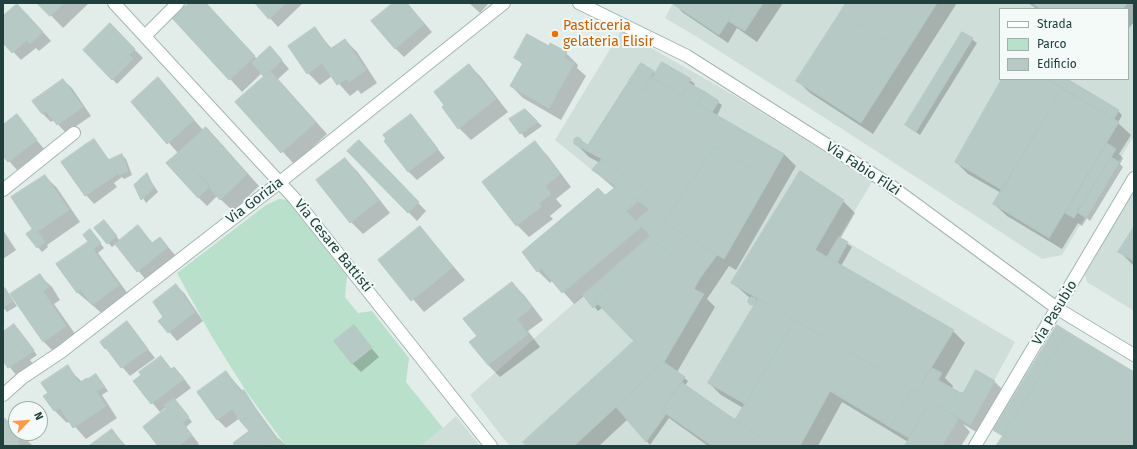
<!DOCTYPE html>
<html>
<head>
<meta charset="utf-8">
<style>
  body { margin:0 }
  #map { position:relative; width:1137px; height:449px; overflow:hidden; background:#e2edea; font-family:"Fira Sans",sans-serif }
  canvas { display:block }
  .frame { position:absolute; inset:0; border:4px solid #20403d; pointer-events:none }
  .legend { position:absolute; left:999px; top:8px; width:130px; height:72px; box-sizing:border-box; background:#f3faf7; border:1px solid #9fb0ad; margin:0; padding:5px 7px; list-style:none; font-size:12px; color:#20403d }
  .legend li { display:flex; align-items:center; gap:8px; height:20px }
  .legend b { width:20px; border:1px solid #9fb0ad }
  .north { position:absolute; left:8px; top:401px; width:40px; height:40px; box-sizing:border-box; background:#f3faf7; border:1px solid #9fb0ad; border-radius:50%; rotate:65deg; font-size:11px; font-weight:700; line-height:16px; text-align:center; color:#20403d }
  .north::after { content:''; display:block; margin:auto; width:14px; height:18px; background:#fe9950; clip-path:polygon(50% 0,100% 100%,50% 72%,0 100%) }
</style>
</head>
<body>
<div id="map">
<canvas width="1137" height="449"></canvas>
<div class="frame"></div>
<ul class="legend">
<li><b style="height:5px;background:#fff"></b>Strada</li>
<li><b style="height:11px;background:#b9e0ca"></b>Parco</li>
<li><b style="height:11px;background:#b7c9c4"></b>Edificio</li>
</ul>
<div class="north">N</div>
</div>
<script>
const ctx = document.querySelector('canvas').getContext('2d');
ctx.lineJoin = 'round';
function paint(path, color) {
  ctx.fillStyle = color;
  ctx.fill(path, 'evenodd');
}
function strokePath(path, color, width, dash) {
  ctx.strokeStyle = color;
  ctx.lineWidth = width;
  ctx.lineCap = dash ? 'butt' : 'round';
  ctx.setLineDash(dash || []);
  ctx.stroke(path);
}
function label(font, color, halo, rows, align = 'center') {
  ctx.font = font + ' "Fira Sans",sans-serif';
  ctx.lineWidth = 4;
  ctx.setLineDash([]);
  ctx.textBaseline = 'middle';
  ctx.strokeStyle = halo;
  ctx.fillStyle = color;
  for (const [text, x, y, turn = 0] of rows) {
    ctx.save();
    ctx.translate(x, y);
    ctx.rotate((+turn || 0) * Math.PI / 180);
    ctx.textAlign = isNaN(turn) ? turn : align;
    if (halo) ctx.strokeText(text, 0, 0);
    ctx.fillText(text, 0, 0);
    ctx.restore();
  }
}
const built = new Path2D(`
  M673,3H1134V139H1132L1062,255L1042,259L836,125L697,37L665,18ZM1000,9H1128V79H1000Z
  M621,31L732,94L872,182L839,237L1015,342L970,425L958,419L942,446H510L503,438L470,395L650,236L636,221L648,209L592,170L555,140Z
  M1134,180V311L1087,282L1084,271Z
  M456,416L480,446H421L443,428Z`);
const green = new Path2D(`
  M279,199L287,200L347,276L345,297L358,313L372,311L409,358L406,382L443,428L421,446H286L248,394L212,337L177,273L266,205Z`);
const shadow = new Path2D(`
  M39,3H89L63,28Z
  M191,3H205L257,59L278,56L289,69L278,79L327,134L294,164L237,102L265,77L262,73L242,92L174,18Z
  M256,3H300L302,4L278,27Z
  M394,3H407L432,32L404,57L395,48Z
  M469,3H489L480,13Z
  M675,3H783L757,42L737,28L728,43L682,12Z
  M848,3H957L873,134L810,93L798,81Z
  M1028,3H1134V22L1129,28L1128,27V9H1037Z
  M26,13L51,41L39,51L36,48L21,60L3,41V18Z
  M110,25L143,58L117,84L84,50Z
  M314,28L332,49L345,40L357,52L377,83L361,94L358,90L350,96L332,76L320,85L308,73Z
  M963,33L977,43L920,135L906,125Z
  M550,44L566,53L578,65L577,68L586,76L561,120L523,98L511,86L523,65L515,57L550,48Z
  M641,64L656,74L690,80L695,84L693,87L722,105L717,116L784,154L796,166L736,270L729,266L707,299L715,307L677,372L688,381L685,386L736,421L743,408L721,395L709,383L755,307L749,301L751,299L733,283L843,201L855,213L840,239L852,247L841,266L953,331L965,343L945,378L953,386L952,389L963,395L995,382L1003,390L978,433L963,424L970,432L961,446H906L908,442L842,402L818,446H708L669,418L650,445L628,419L599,446H527L635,341L603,307L598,311L585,295L574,304L553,280L550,283L538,271L523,253L615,189L593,170L600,163L589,157L576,144L578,138L589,146Z
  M469,65L481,77L508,112L471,140L459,128Z
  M158,79L203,130L206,128L218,140L259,186L233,211L217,196L207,206L198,197L178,153L132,102Z
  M1003,79H1047L1051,81L1053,79H1065L1118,111L1122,115L1118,123L1131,135L1119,154L1123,158L1120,164L1123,167L1090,221L1087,218L1082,226L1078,223L1062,249L1007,216L994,204L1001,193L968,174L956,162Z
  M63,80L72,88L91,116L66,133L54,120L51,122L42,113Z
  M525,110L542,126L525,138L511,119Z
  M410,115L445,158L417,180L408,171Z
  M17,116L44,149L17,170L3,154V127Z
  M94,140L109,161L122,155L126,159L132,175L124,179L122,177L114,183L117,187L94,204L86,195L63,163Z
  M359,142L426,211L417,221L349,151Z
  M535,143L547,155L571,187L556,199L562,206L550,216L553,219L529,237L517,225Z
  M345,159L357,171L390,213L363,234L351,222L318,181Z
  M147,175L158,192L146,203L135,185Z
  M45,176L57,188L80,222L47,245L48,247L42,252L27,234L34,229Z
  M108,225L120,241L138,227L153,244L160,238L176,256L146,280L116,244L112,247L108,243Z
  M420,227L465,280L424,312L379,260Z
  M1134,229V266L1120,252Z
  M3,230L16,250L3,259Z
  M94,235L104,248L98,253L131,298L105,316L78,293L58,264L90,242Z
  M39,275L52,287L60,300L54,304L78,338L55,353L43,341Z
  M512,283L524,295L543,320L528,331L540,347L500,377L488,365L478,336Z
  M176,285L184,293L203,321L177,341L160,321L165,317Z
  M5,289L17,306L7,312L3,307V290Z
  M127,323L155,358L130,376L106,348Z
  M353,327L379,357L361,372L352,363Z
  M18,330L37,355L30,360L34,365L17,376L3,359V333Z
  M161,357L172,370L174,368L182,376L191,388L175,400L192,422L186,427L199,444L197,446H159L168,409L166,407L160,412L134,381Z
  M67,367L82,382L96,376L100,380L108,391L102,395L117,418L86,439L70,421L67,423L55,411L45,396L49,393Z
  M226,372L247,396L279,440L285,446H236L250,432L240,418L226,428L217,419Z
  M4,419L16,430V433H20L33,446H3Z
  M112,430L126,446H91Z`);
const building = new Path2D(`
  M37,3H64L50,16Z
  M189,3H206L255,56L229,80L172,18Z
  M255,3H286L269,19Z
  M393,3H407L424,24L395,49L371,21Z
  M673,3H721L734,12L719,35L673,4Z
  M721,3H763L745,31L728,21L734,12Z
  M846,3H937L906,52L840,13Z
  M1032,3H1127L1123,9H1041Z
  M17,4L43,32L30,44L27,40L12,53L3,43V16Z
  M840,13L906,52L861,123L796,81Z
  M110,23L135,49L108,76L83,50Z
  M315,27L330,49L345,39L366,70L349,82L346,79L337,85L322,63L307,74L288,46Z
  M962,32L973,38L916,132L905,125Z
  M527,34L549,46L550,43L567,52L564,58L574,63L549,108L510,86L523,63L514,58Z
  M270,46L282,60L264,77L252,63Z
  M129,55L133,59L112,80L108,76Z
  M662,62L691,79L682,95L652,78Z
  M641,63L654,71L643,90L629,81Z
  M469,64L496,99L458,129L442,107L444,105L434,92Z
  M270,71L316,122L281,153L235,102Z
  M158,77L194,120L167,144L131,102Z
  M651,77L784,154L770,179L715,147L673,209L602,159L574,144V139L577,137L581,139L582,142L588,145L629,81L643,90Z
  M63,79L83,107L57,125L46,111L42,114L32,101Z
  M1002,79H1048L1063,88L1002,190L955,162Z
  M1051,79H1067L1119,110L1114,119L1050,81Z
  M689,83L705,92L698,104L682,95Z
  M1063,88L1119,122L1049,238L993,204Z
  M705,92L719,101L712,112L698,104Z
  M525,109L538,122L520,134L509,119Z
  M17,114L37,140L8,162L3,156V125Z
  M411,114L438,149L408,172L384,141L386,139L383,135Z
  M206,127L247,174L220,200L179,152Z
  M94,139L118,173L110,179L85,145Z
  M359,140L419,202L408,213L347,151Z
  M535,141L560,174L545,186L551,194L539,203L541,207L516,226L482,182Z
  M1107,143L1116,149L1074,218L1065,213Z
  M85,145L110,179L85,196L61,162Z
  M715,147L770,179L724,259L664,222Z
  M179,152L210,186L198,198L166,163Z
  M122,154L128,171L119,175L109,160Z
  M1111,157L1119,162L1086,218L1077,212Z
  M345,158L379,200L350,223L316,180Z
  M602,159L673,209L664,222L717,255L700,278L658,244L636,221L649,209L592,170Z
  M800,171L844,200L815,250L954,330L917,391L731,283Z
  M147,173L154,188L141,200L134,185Z
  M45,175L69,210L35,233L11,197Z
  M616,187L638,201L626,211L641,227L562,293L541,268L537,272L522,252L598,188L605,195Z
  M104,220L117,236L107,244L94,228Z
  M138,225L152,243L160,237L168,247L137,272L115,244Z
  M420,226L453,267L411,301L378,260Z
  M1134,227V261L1118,252Z
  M33,229L35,233L37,231L45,242L37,248L26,234Z
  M90,229L101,243L94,249L83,235Z
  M650,236L658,244L595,301L598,304L593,308L583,295Z
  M839,237L848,242L837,263L827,257Z
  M88,242L119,285L92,305L81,290L77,293L56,264Z
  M658,244L700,278L694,289L704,294L664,362L634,341L595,301Z
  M40,274L49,287L43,291L66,326L43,342L10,294Z
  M512,282L532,307L517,319L528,334L488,365L469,342L477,336L463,319Z
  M176,284L195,312L168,333L158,321L163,317L153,302Z
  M5,288L13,301L3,308V289Z
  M748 301a4 4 0 1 1 8 0a4 4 0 1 1-8 0Z
  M758,299L795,320L745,404L708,383Z
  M795,320L912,388L890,427L830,391L800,446H785L782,444L789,431L745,404Z
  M127,321L148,349L121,368L106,348L105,349L100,342Z
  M14,324L34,350L26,356L7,329Z
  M354,325L372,348L352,364L334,341Z
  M1057,325L1068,332L1003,436L993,430Z
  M7,329L26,356L8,368L3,361V332Z
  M1068,332L1134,372V446H1018L1003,436Z
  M634,341L664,362L643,382L618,356Z
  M161,356L171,369L174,367L184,379L151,404L133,381L141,375L139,372Z
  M618,356L643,382L574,446H526L523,442Z
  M664,362L685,377L662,411L666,414L646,442L616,407Z
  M68,365L79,383L87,378L106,406L73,428L60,408L54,411L43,396L48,393L41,383Z
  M932,368L942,373L938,380L959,392L948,412L931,401L909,438L890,427L912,388L917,391Z
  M976,370L995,381L970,425L948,412L959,392L963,393Z
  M226,371L246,399L217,420L197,392Z
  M96,374L105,387L96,391L88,379Z
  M681,382L770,444L768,446H712L662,411Z
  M244,390L257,411L241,422L232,409L246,399L241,392Z
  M174,398L189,417L182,423L169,406L167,409L164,406Z
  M931,401L958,419L942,446H905Z
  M745,404L789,431L782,444L785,446H768L770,444L735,420Z
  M169,406L192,435L178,446H158L143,427Z
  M257,411L277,440L270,446H235L233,443L249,431L241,422Z
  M4,418L16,428V433L23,435L17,442L21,446H3Z
  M112,429L124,446H89Z
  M1003,436L1018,446H996Z
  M279,439L286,446H269Z`);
const minor = new Path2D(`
  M114,3L294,198L491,446
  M579,3L687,56L887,183L1058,309L1134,355
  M145,36L178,3
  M3,190L74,133
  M3,395L22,378L61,352L280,182L504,3
  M975,446L1134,178`);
const markers = [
  [555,34,4,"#e8710a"]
];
const foodNames = [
  ["Pasticceria",563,26],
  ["gelateria Elisir",563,42]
];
const streetNames = [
  ["Via Fabio Filzi",863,169,33],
  ["Via Gorizia",255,201,-37],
  ["Via Cesare Battisti",333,246,51],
  ["Via Pasubio",1055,313,-59]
];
paint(built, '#d0deda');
paint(green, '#b9e0ca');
paint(shadow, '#0003');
paint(building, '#b7c9c4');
strokePath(building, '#b4c8c3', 1);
strokePath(minor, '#a4b6b3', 14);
strokePath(minor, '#fff', 12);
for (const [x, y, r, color] of markers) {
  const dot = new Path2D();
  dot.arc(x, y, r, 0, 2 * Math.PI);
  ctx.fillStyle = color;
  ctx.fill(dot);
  strokePath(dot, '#f3faf7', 1.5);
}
label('14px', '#c56008', '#f3faf7', foodNames, 'left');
label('14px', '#20403d', '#f3faf7', streetNames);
</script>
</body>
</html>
